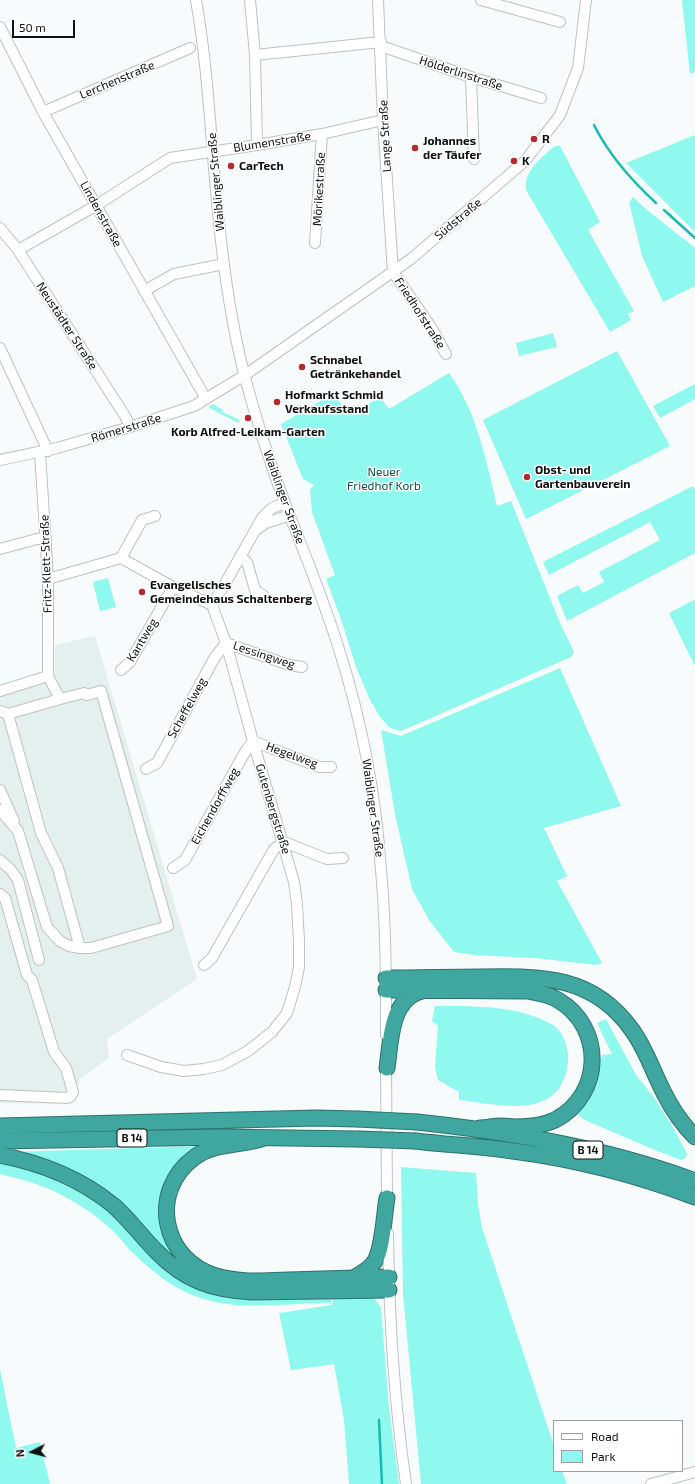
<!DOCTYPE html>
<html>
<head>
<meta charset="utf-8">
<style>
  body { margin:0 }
  #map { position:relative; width:695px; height:1484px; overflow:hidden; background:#f7fbfb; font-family:"Exo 2",sans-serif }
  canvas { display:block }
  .legend { position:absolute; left:553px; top:1420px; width:130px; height:52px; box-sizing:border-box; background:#fff; border:1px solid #9f9f9f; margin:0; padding:5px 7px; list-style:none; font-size:12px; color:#0f1010 }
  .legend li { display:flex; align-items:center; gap:8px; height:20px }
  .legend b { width:20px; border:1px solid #9f9f9f }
  .north { position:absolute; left:12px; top:1432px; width:40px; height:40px; -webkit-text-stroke:3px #fff; paint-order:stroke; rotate:264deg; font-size:11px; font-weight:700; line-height:16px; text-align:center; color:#0f1010 }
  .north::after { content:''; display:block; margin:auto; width:14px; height:18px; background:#0f1010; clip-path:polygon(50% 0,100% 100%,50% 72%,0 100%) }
  .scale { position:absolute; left:12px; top:20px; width:63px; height:18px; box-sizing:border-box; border:2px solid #0f1010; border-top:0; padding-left:5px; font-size:12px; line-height:14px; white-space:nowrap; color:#0f1010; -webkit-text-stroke:3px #fff; paint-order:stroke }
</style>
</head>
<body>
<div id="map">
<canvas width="695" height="1484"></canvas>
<ul class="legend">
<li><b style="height:5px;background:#fff"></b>Road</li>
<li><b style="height:11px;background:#8ff8ef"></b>Park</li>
</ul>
<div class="north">N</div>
<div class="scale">50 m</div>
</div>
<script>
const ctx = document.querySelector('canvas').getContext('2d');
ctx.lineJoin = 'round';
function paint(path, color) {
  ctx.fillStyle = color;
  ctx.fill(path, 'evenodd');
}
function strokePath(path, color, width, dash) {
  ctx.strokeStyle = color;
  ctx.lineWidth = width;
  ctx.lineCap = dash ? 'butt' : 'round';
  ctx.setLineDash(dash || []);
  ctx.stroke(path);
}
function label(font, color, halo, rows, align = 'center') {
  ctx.font = font + ' "Exo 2",sans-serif';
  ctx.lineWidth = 3;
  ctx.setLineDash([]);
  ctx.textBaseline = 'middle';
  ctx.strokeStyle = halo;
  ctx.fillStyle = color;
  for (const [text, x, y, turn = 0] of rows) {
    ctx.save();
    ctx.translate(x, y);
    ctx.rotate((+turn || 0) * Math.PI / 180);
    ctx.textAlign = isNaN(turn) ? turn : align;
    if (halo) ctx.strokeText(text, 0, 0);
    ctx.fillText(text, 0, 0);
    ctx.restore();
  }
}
const built = new Path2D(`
  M95,636L197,979L107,1039L109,1058L80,1079L73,1104L0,1103V697L55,679V645Z`);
const green = new Path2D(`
  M682,0H695V72L690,74Z
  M695,135V232L626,163Z
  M555,146H560L600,222L588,230L634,311L628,314L631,320L610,332L526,190C523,171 542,157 555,146Z
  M633,197L647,210L695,248V286L663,302L642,256L629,202Z
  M553,333L557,347L519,356L516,343Z
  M617,351L670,446L526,519L483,420Z
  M449,373C477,412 486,460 497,506L511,501L560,623L574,652L571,657L401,731L390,728L380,717L370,700L356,667L341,619L326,579L335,575L312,512L310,490L314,485L303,479L281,424L334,393L344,409H360L380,397L389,409Z
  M695,384V399L660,418L653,406Z
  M213,404L223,410L222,412L240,420L238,423L208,407Z
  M693,486L695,490V553L567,621L557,596L578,585L583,593L604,582L599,572L660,540L650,522L549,575L543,562Z
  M108,578L116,607L100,611L93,582Z
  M694,600L695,601V666L669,613Z
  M560,668L621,806L544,828L567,876L557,881L602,963L595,965L536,958L474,955L454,952L429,920L412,889L395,814L381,730L401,736Z
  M435,1006C474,1006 518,1005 553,1025C563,1031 569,1049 568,1060C563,1122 502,1105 459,1100V1092L438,1080L435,1067L438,1026L432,1021Z
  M606,1019L636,1075L653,1096L674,1129L687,1154L685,1158L681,1160L655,1150L587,1121L577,1114L592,1092L602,1055L612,1054L597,1023Z
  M203,1146C178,1164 162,1184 163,1216C164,1242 184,1271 209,1279C233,1287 259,1284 284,1283C314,1283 345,1282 375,1281V1284L251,1289L228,1288L203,1280L181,1268L161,1251L139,1226L108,1197L67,1171L7,1152Z
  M0,1161L8,1162L69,1183L109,1209L155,1259L332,1295L331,1303C289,1302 245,1312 204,1299C174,1290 151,1271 129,1249C124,1243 119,1237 113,1231C94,1213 68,1196 44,1187C30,1181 15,1178 0,1174Z
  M401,1167L476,1173L478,1205L482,1228L554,1446V1471H562L567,1484H421L403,1294Z
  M363,1295L375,1299L381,1308L389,1408L399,1484H349L344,1420L334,1364L291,1370L279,1313L332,1305L334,1296Z
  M0,1370L16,1448L40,1442L50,1484H0Z`);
const stream = new Path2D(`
  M594,125C609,155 631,180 656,203
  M664,210L695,238
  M379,1420L382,1484`);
const minor = new Path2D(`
  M196,0C209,74 211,148 219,222C224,273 232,325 244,374C256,419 270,463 286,506C304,552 323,598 338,646C361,718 376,794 381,870C386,925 386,980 386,1035
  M250,0L255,55L257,145
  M378,0L383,120L393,272L431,327L446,354
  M481,0L560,22
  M0,27L43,112L206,399
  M381,46L471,77L541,98
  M255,55L381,42
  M471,77L474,159
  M43,112L190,48
  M0,228L18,250L125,416L130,427
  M315,243L322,134
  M18,250L97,205L170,158L257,145L322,134L383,120
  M144,291L174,274L224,264
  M0,348L48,451
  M0,460L57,448L130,427L194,406L245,375L411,259L525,161L560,115L578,68L586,0
  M256,530L266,523L290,515
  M0,549L37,539L46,538
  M240,557L247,562L255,590L264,596
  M121,558L142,520L155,516
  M48,579L121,558L173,587L212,605L226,643L253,741L294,882L297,904L299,941V967L295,987L287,1013L272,1032L248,1051L222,1065L204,1069L184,1071L161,1067L127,1055
  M212,605L226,582L262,518L272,508L285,503
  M121,670L130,662L173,587
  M0,691L48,676
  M0,711L8,714L60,699L48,676V579L40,453
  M8,714L41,833L58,868L80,948H91L168,926L101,691L87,695L84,693L60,699
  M146,769L157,763L215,657L226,643L289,665L302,667
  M0,790L14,821
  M0,810L18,831L47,927L60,941L69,946L80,948
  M0,860L11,870L18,880L39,960
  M173,868L185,860L245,752L253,741L319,767H331
  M0,894L5,898L27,975L32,980L54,1052L66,1068L73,1092L71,1096L67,1098L0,1095
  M204,965L212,958L274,849L284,842L327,859L343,858
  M386,1063L387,1203
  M388,1233C389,1317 394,1401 406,1484
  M651,1484L695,1472`);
const highway = new Path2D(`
  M386,978C417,978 449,977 480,977C541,976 593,975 632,1030C646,1049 653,1072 664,1093C672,1109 682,1124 695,1137
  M386,990L528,991C538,993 549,994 558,1000C604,1027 604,1094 555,1120C544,1125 528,1127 516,1127C511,1127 506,1126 501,1126C494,1126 487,1128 480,1128
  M387,1068C391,1041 390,999 422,991
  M417,1122C510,1132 607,1148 695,1181
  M0,1126L316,1118L357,1119
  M264,1138C242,1146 215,1142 195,1157C148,1191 162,1260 216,1276C239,1283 265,1281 289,1280C322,1279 355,1278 389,1277
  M0,1141L220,1137L358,1139
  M416,1141C448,1145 481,1146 513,1151C575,1159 637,1175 695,1197
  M0,1155C42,1163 80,1178 113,1205C129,1219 142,1237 157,1252C185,1281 213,1290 252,1292L389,1290
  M353,1278C361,1274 370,1269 375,1261C383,1247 384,1215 387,1198`);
const highwayBridge = new Path2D(`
  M357,1119L417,1122
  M358,1139L416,1141`);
const markers = [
  [534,139,4,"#b9282e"],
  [415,148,4,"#b9282e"],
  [514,161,4,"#b9282e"],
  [231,166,4,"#b9282e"],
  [302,367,4,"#b9282e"],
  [277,402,4,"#b9282e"],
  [248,418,4,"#b9282e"],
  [527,477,4,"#b9282e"],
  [142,592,4,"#b9282e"]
];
const shields = [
  [132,1138,30],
  [588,1150,30]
];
const shieldNames = [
  ["B 14",132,1138],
  ["B 14",588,1150]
];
const streetNames = [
  ["Hölderlinstraße",461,73,18],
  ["Lerchenstraße",117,80,-23],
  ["Lange Straße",385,136,-93],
  ["Blumenstraße",272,142,-9],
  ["Waiblinger Straße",216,182,-95],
  ["Mörikestraße",319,189,-87],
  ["Lindenstraße",101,214,61],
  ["Südstraße",458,219,-40],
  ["Friedhofstraße",420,313,57],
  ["Neustädter Straße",67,326,57],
  ["Römerstraße",126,428,-17],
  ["Waiblinger Straße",284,497,70],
  ["Fritz-Klett-Straße",46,564,-92],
  ["Kantweg",142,640,-59],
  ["Lessingweg",264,655,18],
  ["Scheffelweg",187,708,-61],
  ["Hegelweg",292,755,20],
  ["Eichendorffweg",215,806,-61],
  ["Waiblinger Straße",373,808,82],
  ["Gutenbergstraße",273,809,73]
];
const poiNames = [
  ["R",542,139],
  ["Johannes",423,141],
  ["der Täufer",423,155],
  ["K",522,161],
  ["CarTech",239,166],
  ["Schnabel",310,360],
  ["Getränkehandel",310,374],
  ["Hofmarkt Schmid",285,395],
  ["Verkaufsstand",285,409],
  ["Korb Alfred-Leikam-Garten",248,432,"center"],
  ["Obst- und",535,470],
  ["Gartenbauverein",535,484],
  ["Evangelisches",150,585],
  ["Gemeindehaus Schaltenberg",150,599]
];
const parkNames = [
  ["Neuer",384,472],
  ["Friedhof Korb",384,486]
];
paint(built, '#e4f0ee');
paint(green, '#8ff8ef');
strokePath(stream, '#15bbb1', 2.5);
strokePath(minor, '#bec2c1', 12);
strokePath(highway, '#2e726d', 17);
strokePath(minor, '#fff', 10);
strokePath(highway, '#3fa79f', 15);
strokePath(highwayBridge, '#2e726d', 17, []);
strokePath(highwayBridge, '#3fa79f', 15);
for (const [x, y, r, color] of markers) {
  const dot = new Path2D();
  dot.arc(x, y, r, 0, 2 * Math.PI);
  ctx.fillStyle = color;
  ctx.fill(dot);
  strokePath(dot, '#fff', 1.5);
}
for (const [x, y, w] of shields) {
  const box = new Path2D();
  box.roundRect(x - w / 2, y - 9, w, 18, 3);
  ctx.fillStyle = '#fff';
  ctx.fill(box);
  strokePath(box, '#0f1010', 1);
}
label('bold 11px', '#0f1010', null, shieldNames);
label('12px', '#0f1010', '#fff', streetNames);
label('bold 12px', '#0f1010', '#fff', poiNames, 'left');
label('12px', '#0d4c48', '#fff', parkNames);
</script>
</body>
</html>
